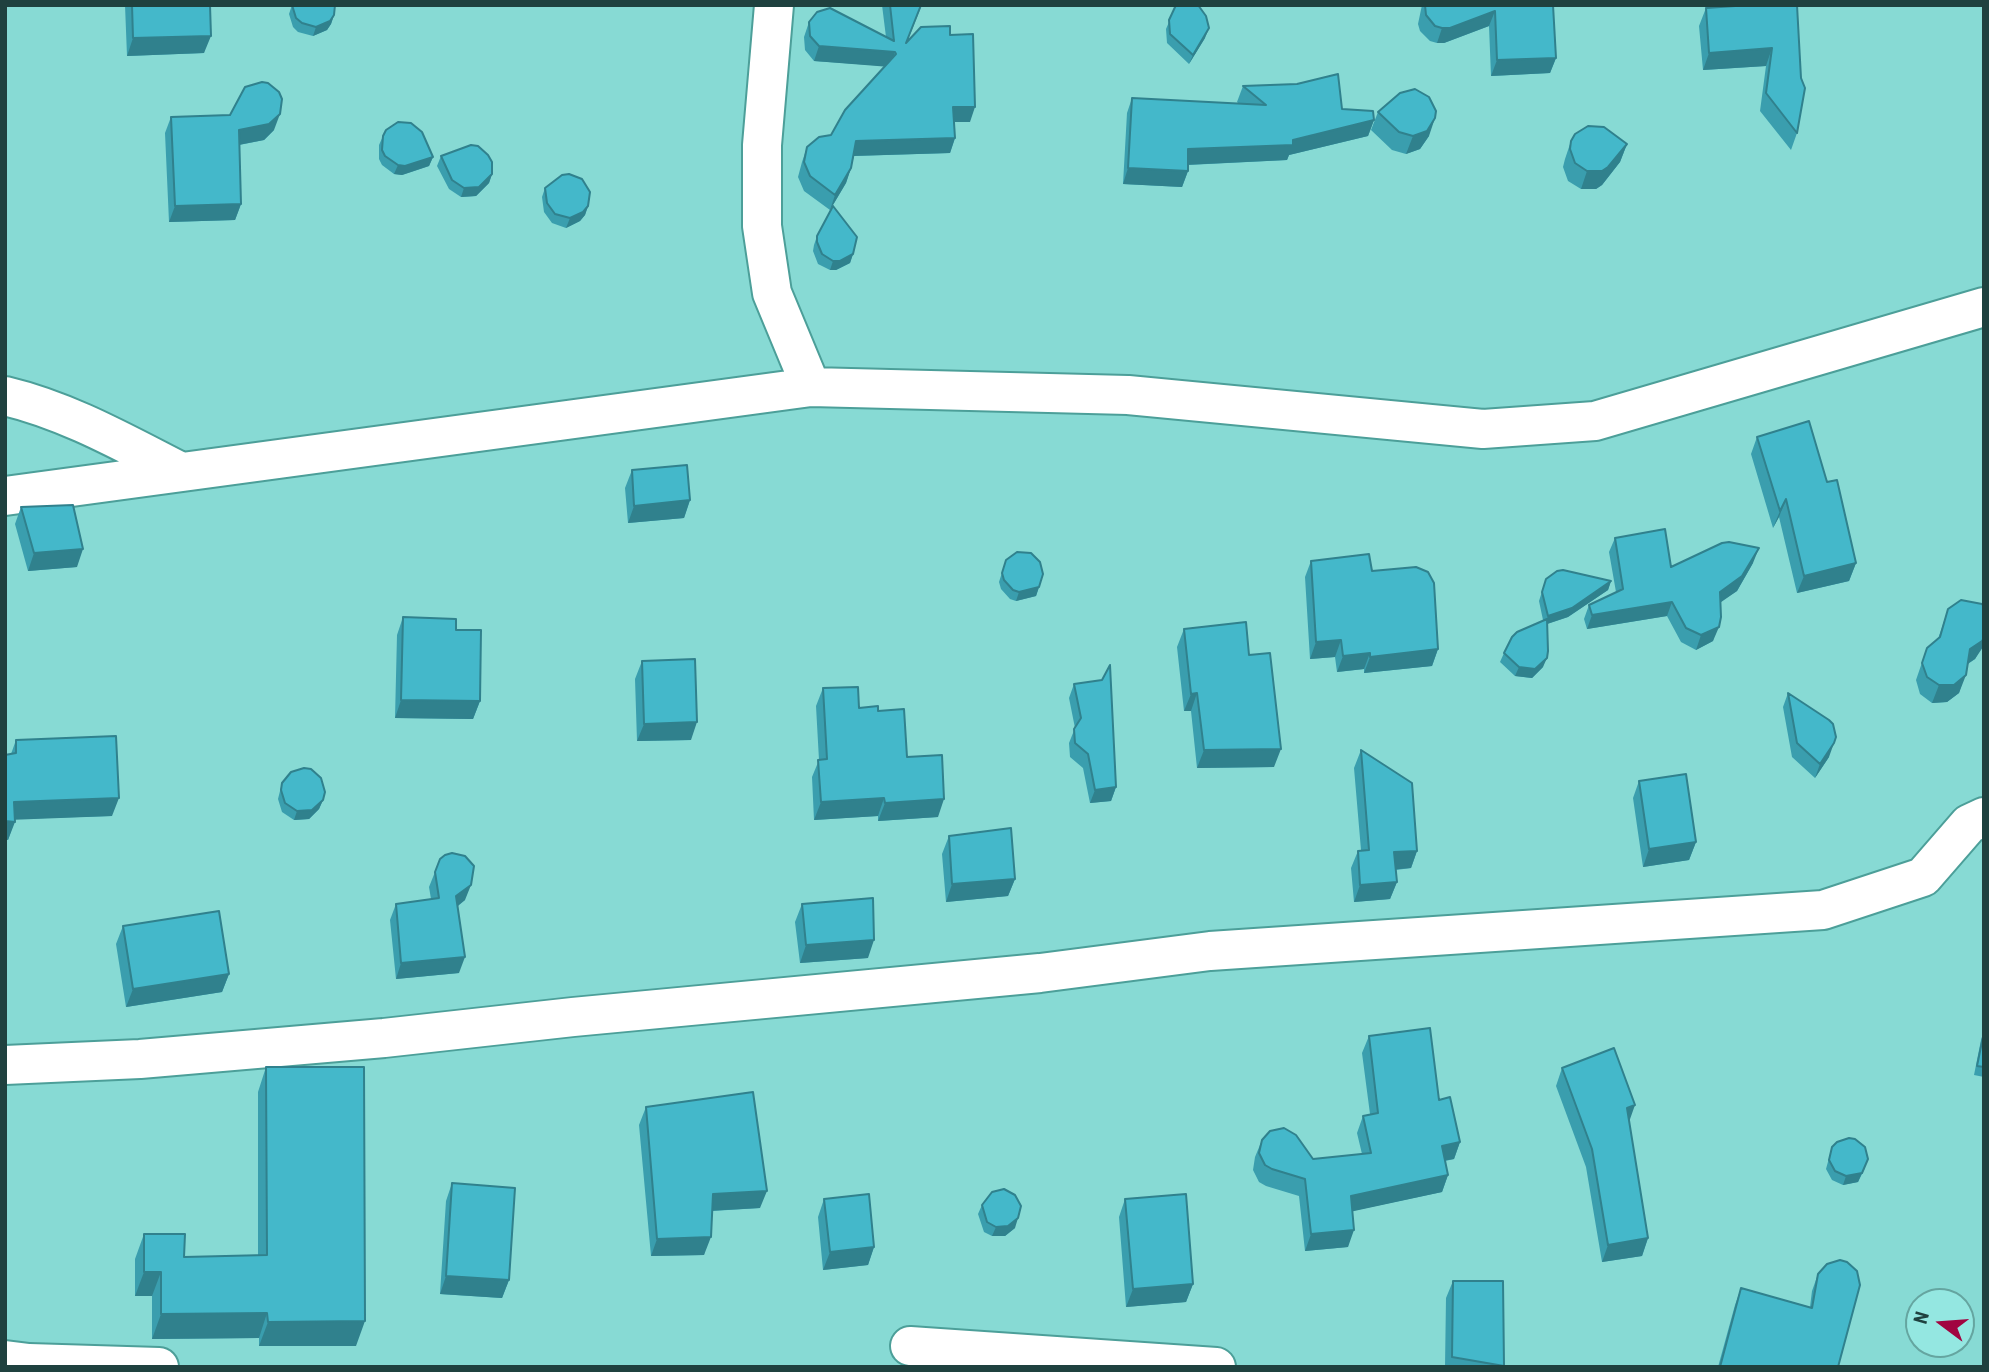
<!DOCTYPE html>
<html>
<head>
<meta charset="utf-8">
<style>
  body { margin:0 }
  #map { position:relative; width:1989px; height:1372px; overflow:hidden; background:#87dad4; font-family:"Roboto Condensed",sans-serif }
  canvas { display:block }
  .frame { position:absolute; inset:0; border:7px solid #1f413f; pointer-events:none }
  .north { position:absolute; left:1905px; top:1288px; width:70px; height:70px; box-sizing:border-box; background:#94e7e1; border:2px solid #65a5a0; border-radius:50%; rotate:286deg; font-size:19px; font-weight:700; line-height:28px; text-align:center; color:#1f413f }
  .north::after { content:''; display:block; margin:auto; width:24px; height:32px; background:#a10440; clip-path:polygon(50% 0,100% 100%,50% 72%,0 100%) }
</style>
</head>
<body>
<div id="map">
<canvas width="1989" height="1372"></canvas>
<div class="frame"></div>
<div class="north">N</div>
</div>
<script>
const ctx = document.querySelector('canvas').getContext('2d');
ctx.lineJoin = 'round';
function strokePath(path, color, width, dash) {
  ctx.strokeStyle = color;
  ctx.lineWidth = width;
  ctx.lineCap = dash ? 'butt' : 'round';
  ctx.setLineDash(dash || []);
  ctx.stroke(path);
}
function paint(path, color) {
  ctx.fillStyle = color;
  ctx.fill(path, 'evenodd');
}
const street = new Path2D(`
  M774,5L762,145V226L772,293L811,387
  M5,396C68,411 124,443 181,472
  M5,496L811,387L1128,395L1483,429L1595,421L1984,307
  M5,1065L140,1059L384,1038L573,1017L1040,973L1210,951L1823,910L1923,877L1969,824L1984,817
  M910,1346L1216,1367
  M5,1360L29,1363L159,1367`);
const wall = new Path2D(`
  M125,5H210L204,53L127,56Z
  M292,5L334,15L331,24L327,30L313,36L298,32L293,27L289,14Z
  M882,5H922L907,42L950,35L970,122H954L955,138L950,153L854,156L851,168L846,183L830,210L804,191L798,177L802,162L807,147L831,135L885,66L814,61L805,50L804,37L809,22L886,37Z
  M1173,5H1198L1205,38L1189,64L1167,43L1166,29L1175,8Z
  M1422,5H1553L1556,58L1550,73L1491,76L1489,26L1444,43H1437L1430,41L1420,31L1418,24Z
  M1797,5V133L1791,150L1760,111L1766,66L1703,70L1699,26L1706,8Z
  M1243,86L1342,109L1374,120L1368,136L1289,155L1287,160L1188,165V171L1182,187L1123,184L1127,113L1132,98L1239,104L1237,102Z
  M1378,112L1429,136L1420,149L1406,154L1392,150L1371,130Z
  M171,117L274,130L264,140L239,145L241,204L235,220L169,222L165,133Z
  M383,136L433,157L429,166L402,175L394,174L382,165L379,159V145Z
  M1571,141L1627,144L1620,162L1602,185L1596,189H1581L1568,181L1563,167L1565,159Z
  M441,156L492,174L489,183L476,196L461,197L449,189L437,166Z
  M545,188L588,206L585,215L580,221L566,228L552,223L544,212L542,197Z
  M817,236L853,254L850,263L836,270H830L818,264L813,251L814,245Z
  M1757,437L1827,482L1856,563L1849,581L1797,593L1779,517L1773,528L1751,454Z
  M632,470L690,500L684,518L628,523L625,488Z
  M21,507L77,567L28,571L15,524Z
  M1615,538L1671,567L1753,563L1737,591L1720,602L1713,641L1696,650L1681,642L1667,616L1587,629L1584,619L1589,605L1616,592L1609,552Z
  M1006,560L1039,587L1036,596L1016,601L1010,599L1001,589L999,582Z
  M1311,561L1372,571L1438,649L1432,666L1364,673V669L1337,672L1335,657L1310,659L1305,577Z
  M1546,579L1611,581L1608,590L1568,617L1547,624L1543,667L1532,678L1515,676L1500,662L1504,653L1543,620L1539,601Z
  M1984,607V643L1975,659L1968,664L1959,693L1947,702L1932,703L1920,694L1916,680L1927,648L1938,639L1948,609Z
  M403,617L456,630L480,701L473,719L395,718L397,635Z
  M1184,629L1249,655L1274,767L1197,768L1191,711H1184L1177,647Z
  M642,661L691,740L637,741L635,679Z
  M1074,684L1116,787L1111,801L1090,803L1083,768L1070,757L1069,743L1075,728L1069,698Z
  M823,688L859,708L878,711L907,757L938,817L878,821V816L814,820L812,777L819,760L816,706Z
  M1788,693L1829,757L1815,778L1792,757L1783,707Z
  M16,740L112,816L15,819L8,840L5,839V755L11,754Z
  M1361,750L1417,851L1411,868L1396,870L1397,882L1390,899L1354,902L1351,868L1358,851L1361,850L1354,768Z
  M1639,781L1696,842L1689,860L1643,867L1633,798Z
  M282,783L323,800L319,809L309,819L294,820L282,812L278,799Z
  M949,836L1015,879L1008,896L946,902L942,854Z
  M435,872L465,900L458,906L459,973L396,979L390,920L396,904L431,899L429,887Z
  M802,904L868,958L800,963L795,922Z
  M123,926L229,974L222,992L126,1007L116,944Z
  M1984,1032V1077L1974,1075L1981,1040Z
  M1369,1036L1439,1100L1460,1142L1454,1159L1445,1161L1448,1175L1442,1192L1352,1211L1348,1247L1305,1251L1299,1196L1266,1186L1259,1182L1253,1170L1255,1157L1262,1140L1313,1159L1362,1154L1357,1133L1363,1116L1370,1114L1362,1053Z
  M266,1067L356,1346H259V1338L152,1339V1296H135V1259L144,1234L184,1257L258,1256V1092Z
  M1562,1068L1629,1120L1648,1238L1642,1256L1602,1262L1586,1167L1556,1086Z
  M646,1107L760,1208L712,1211L704,1255L651,1256L639,1125Z
  M1832,1147L1865,1168L1858,1182L1843,1185L1832,1180L1826,1169Z
  M452,1183L509,1280L502,1298L440,1294L446,1201Z
  M824,1199L874,1247L868,1265L823,1270L818,1217Z
  M1125,1199L1193,1284L1186,1302L1126,1307L1119,1217Z
  M982,1205L1015,1228L1005,1236H992L984,1232L978,1214Z
  M1818,1274L1838,1367H1718L1735,1305L1741,1288L1810,1307L1812,1291Z
  M1453,1281H1503L1504,1367H1445L1446,1298Z`);
const shadedWall = new Path2D(`
  M1495,11L1489,26L1444,43H1437L1442,28Z
  M334,15L331,24L327,30L313,36L316,27Z
  M1209,28L1205,38L1189,64L1193,55Z
  M211,36L204,53L127,56L133,38Z
  M819,46L895,52L890,67L814,61Z
  M1772,48L1766,66L1703,70L1709,53Z
  M1556,58L1550,73L1491,76L1497,60Z
  M953,107H975L970,122H948Z
  M280,114L274,130L264,140L233,146L239,130Z
  M1435,118L1429,136L1420,149L1406,154L1413,136Z
  M1374,120L1368,136L1289,155L1287,160L1183,165L1188,149L1293,140Z
  M955,138L950,153L851,156L856,141Z
  M1627,144L1620,162L1602,185L1596,189H1581L1587,171Z
  M433,157L429,166L402,175L394,174L398,165Z
  M851,168L846,183L830,210L835,195Z
  M1128,168L1188,171L1182,187L1123,184Z
  M492,174L489,183L476,196L461,197L464,188Z
  M241,204L235,220L169,222L175,206Z
  M588,206L585,215L580,221L566,228L570,218Z
  M853,254L850,263L836,270H830L833,261Z
  M1786,499L1779,517L1773,528L1780,511Z
  M690,500L684,518L628,523L634,506Z
  M1759,548L1753,563L1737,591L1714,607L1720,592Z
  M83,549L77,567L28,571L34,553Z
  M1856,563L1849,581L1797,593L1804,576Z
  M1611,581L1608,590L1568,617L1544,625L1548,616Z
  M1039,587L1036,596L1016,601L1019,592Z
  M1672,602L1667,616L1587,629L1592,615Z
  M1719,627L1713,641L1696,650L1701,635Z
  M1984,638L1983,647L1975,659L1964,666L1970,649Z
  M1341,640L1335,657L1310,659L1316,642Z
  M1438,649L1432,666L1364,673L1370,657Z
  M1370,653L1364,669L1337,672L1343,656Z
  M1547,658L1543,667L1532,678L1515,676L1519,667Z
  M1966,675L1959,693L1947,702L1932,703L1939,685Z
  M1197,693L1191,711H1184L1191,694Z
  M401,700L480,701L473,719L395,718Z
  M697,722L691,740L637,741L644,724Z
  M1834,743L1829,757L1815,778L1820,764Z
  M1281,749L1274,767L1197,768L1204,750Z
  M1116,787L1111,801L1090,803L1095,790Z
  M119,798L112,816L8,820L14,802Z
  M884,798L878,816L814,820L821,802Z
  M944,799L938,817L878,821L885,803Z
  M323,800L319,809L309,819L294,820L297,811Z
  M5,821L15,822L8,840L5,839Z
  M1696,842L1689,860L1643,867L1649,849Z
  M1417,851L1411,868L1388,870L1394,852Z
  M1015,879L1008,896L946,902L952,884Z
  M1397,882L1390,899L1354,902L1360,885Z
  M471,885L465,900L451,911L456,896Z
  M874,940L868,958L800,963L806,945Z
  M465,957L459,973L396,979L401,963Z
  M229,974L222,992L126,1007L133,989Z
  M1635,1105L1629,1122L1627,1108Z
  M1460,1142L1454,1159L1436,1162L1442,1146Z
  M1868,1159L1858,1182L1843,1185L1846,1176Z
  M1448,1175L1442,1192L1345,1213L1351,1196Z
  M767,1191L760,1208L707,1211L713,1194Z
  M1018,1218L1015,1228L1005,1236H992L996,1227Z
  M1354,1230L1348,1247L1305,1251L1311,1234Z
  M711,1237L704,1255L651,1256L657,1239Z
  M1648,1238L1642,1256L1602,1262L1608,1245Z
  M874,1247L868,1265L823,1270L830,1252Z
  M144,1272H161L152,1296H135Z
  M446,1276L509,1280L502,1298L440,1294Z
  M1193,1284L1186,1302L1126,1307L1133,1289Z
  M267,1313L259,1338L152,1339L161,1314Z
  M365,1321L356,1346H259L268,1322Z`);
const building = new Path2D(`
  M132,5H210L211,36L133,38Z
  M292,5H335L334,15L330,21L316,27L302,23L296,18Z
  M890,5H921L906,43L921,27L950,26V35L973,34L975,107H953L955,138L856,141L851,168L835,195L810,176L804,162L807,147L819,137L831,135L845,110L896,54L895,52L819,46L810,36L809,22L817,12L830,8L894,41Z
  M1176,5H1198L1206,16L1209,28L1193,55L1170,34L1169,20Z
  M1425,5H1553L1556,58L1497,60L1495,11L1450,28H1442L1435,26L1426,15Z
  M1750,5H1797L1801,78L1805,88L1797,133L1766,93L1772,48L1709,53L1706,8Z
  M1338,74L1342,109L1373,111L1374,120L1293,140V145L1188,149V171L1128,168L1132,98L1266,105L1243,86L1297,84Z
  M262,82L268,83L279,92L282,99L280,114L269,124L239,130L241,204L175,206L171,117L230,115L245,87Z
  M1415,89L1429,97L1436,111L1435,118L1427,131L1413,136L1399,132L1378,112L1400,93Z
  M398,122L411,123L422,132L433,157L405,166L398,165L385,156L382,150L383,136L386,130Z
  M1588,126L1604,127L1627,144L1608,167L1602,171H1587L1575,163L1570,149L1571,141L1575,134Z
  M471,145L478,146L488,155L492,162V174L479,187L464,188L452,180L441,156Z
  M569,174L582,179L590,192L588,206L583,212L570,218L555,214L547,203L545,188L562,175Z
  M833,206L857,237L853,254L840,261H833L822,254L817,242V236Z
  M1809,421L1827,482L1837,480L1856,563L1804,576L1786,499L1780,511L1757,437Z
  M687,465L690,500L634,506L632,470Z
  M73,505L83,549L34,553L21,507Z
  M1665,529L1671,567L1722,543L1729,542L1759,548L1742,576L1720,592L1721,617L1719,627L1701,635L1686,628L1672,602L1592,615L1589,605L1623,589L1615,538Z
  M1017,552L1031,553L1040,562L1043,574L1039,587L1019,592L1013,590L1004,580L1002,573L1006,560Z
  M1369,554L1372,571L1416,567L1428,572L1434,583L1438,649L1370,657V653L1343,656L1341,640L1316,642L1311,561Z
  M1563,570L1611,581L1572,608L1548,616L1542,592L1546,579L1557,571Z
  M1961,600L1982,604L1984,607V638L1982,641L1970,649L1966,675L1954,685H1939L1927,677L1922,663L1927,648L1940,637L1948,609Z
  M403,617L456,619V630H481L480,701L401,700Z
  M1547,619L1548,651L1547,658L1535,669L1519,667L1504,653L1512,637L1517,632Z
  M1246,622L1249,655L1270,653L1281,749L1204,750L1197,693L1191,694L1184,629Z
  M695,659L697,722L644,724L642,661Z
  M1110,665L1116,787L1095,790L1088,754L1075,743L1074,729L1081,718L1074,684L1102,680Z
  M858,687L859,708L878,706V711L904,709L907,757L942,755L944,799L885,803L884,798L821,802L818,760L827,759L823,688Z
  M1788,693L1829,720L1833,724L1836,737L1834,743L1820,764L1797,743Z
  M116,736L119,798L14,802L15,822L5,821V755L16,753V740Z
  M1361,750L1412,783L1417,851L1394,852L1397,882L1360,885L1358,851L1369,850Z
  M304,768L311,769L321,778L325,792L323,800L312,810L297,811L285,803L281,790L282,783L291,772Z
  M1686,774L1696,842L1649,849L1639,781Z
  M1011,828L1015,879L952,884L949,836Z
  M452,853L465,856L474,866L471,885L456,896L465,957L401,963L396,904L439,898L435,872L440,859L445,855Z
  M873,898L874,940L806,945L802,904Z
  M219,911L229,974L133,989L123,926Z
  M1430,1028L1439,1100L1450,1097L1460,1142L1442,1146L1448,1175L1351,1196L1354,1230L1311,1234L1305,1179L1272,1169L1265,1165L1259,1153L1262,1140L1270,1131L1284,1128L1296,1135L1313,1159L1371,1153L1363,1116L1378,1113L1369,1036Z
  M1984,1032V1067L1977,1066Z
  M1614,1048L1635,1105L1627,1108L1648,1238L1608,1245L1592,1149L1562,1068Z
  M266,1067H364L365,1321L268,1322L267,1313L161,1314V1272H144V1234H185L184,1257L267,1255Z
  M753,1092L767,1191L713,1194L711,1237L657,1239L646,1107Z
  M1849,1138L1855,1139L1865,1147L1868,1159L1862,1173L1846,1176L1835,1171L1829,1160L1832,1147L1837,1142Z
  M452,1183L515,1188L509,1280L446,1276Z
  M1004,1189L1015,1195L1021,1206L1018,1218L1008,1226L996,1227L987,1222L982,1205L992,1192Z
  M869,1194L874,1247L830,1252L824,1199Z
  M1186,1194L1193,1284L1133,1289L1125,1199Z
  M1840,1260L1847,1262L1857,1271L1860,1285L1838,1367H1720L1741,1288L1812,1308L1818,1274L1827,1264Z
  M1453,1281H1503L1504,1366L1452,1357Z`);
strokePath(street, '#4c9f99', 42);
strokePath(street, '#fff', 38);
paint(wall, '#3a9eae');
paint(shadedWall, '#30818d');
paint(building, '#44b8ca');
strokePath(building, '#30818d', 2);
</script>
</body>
</html>
